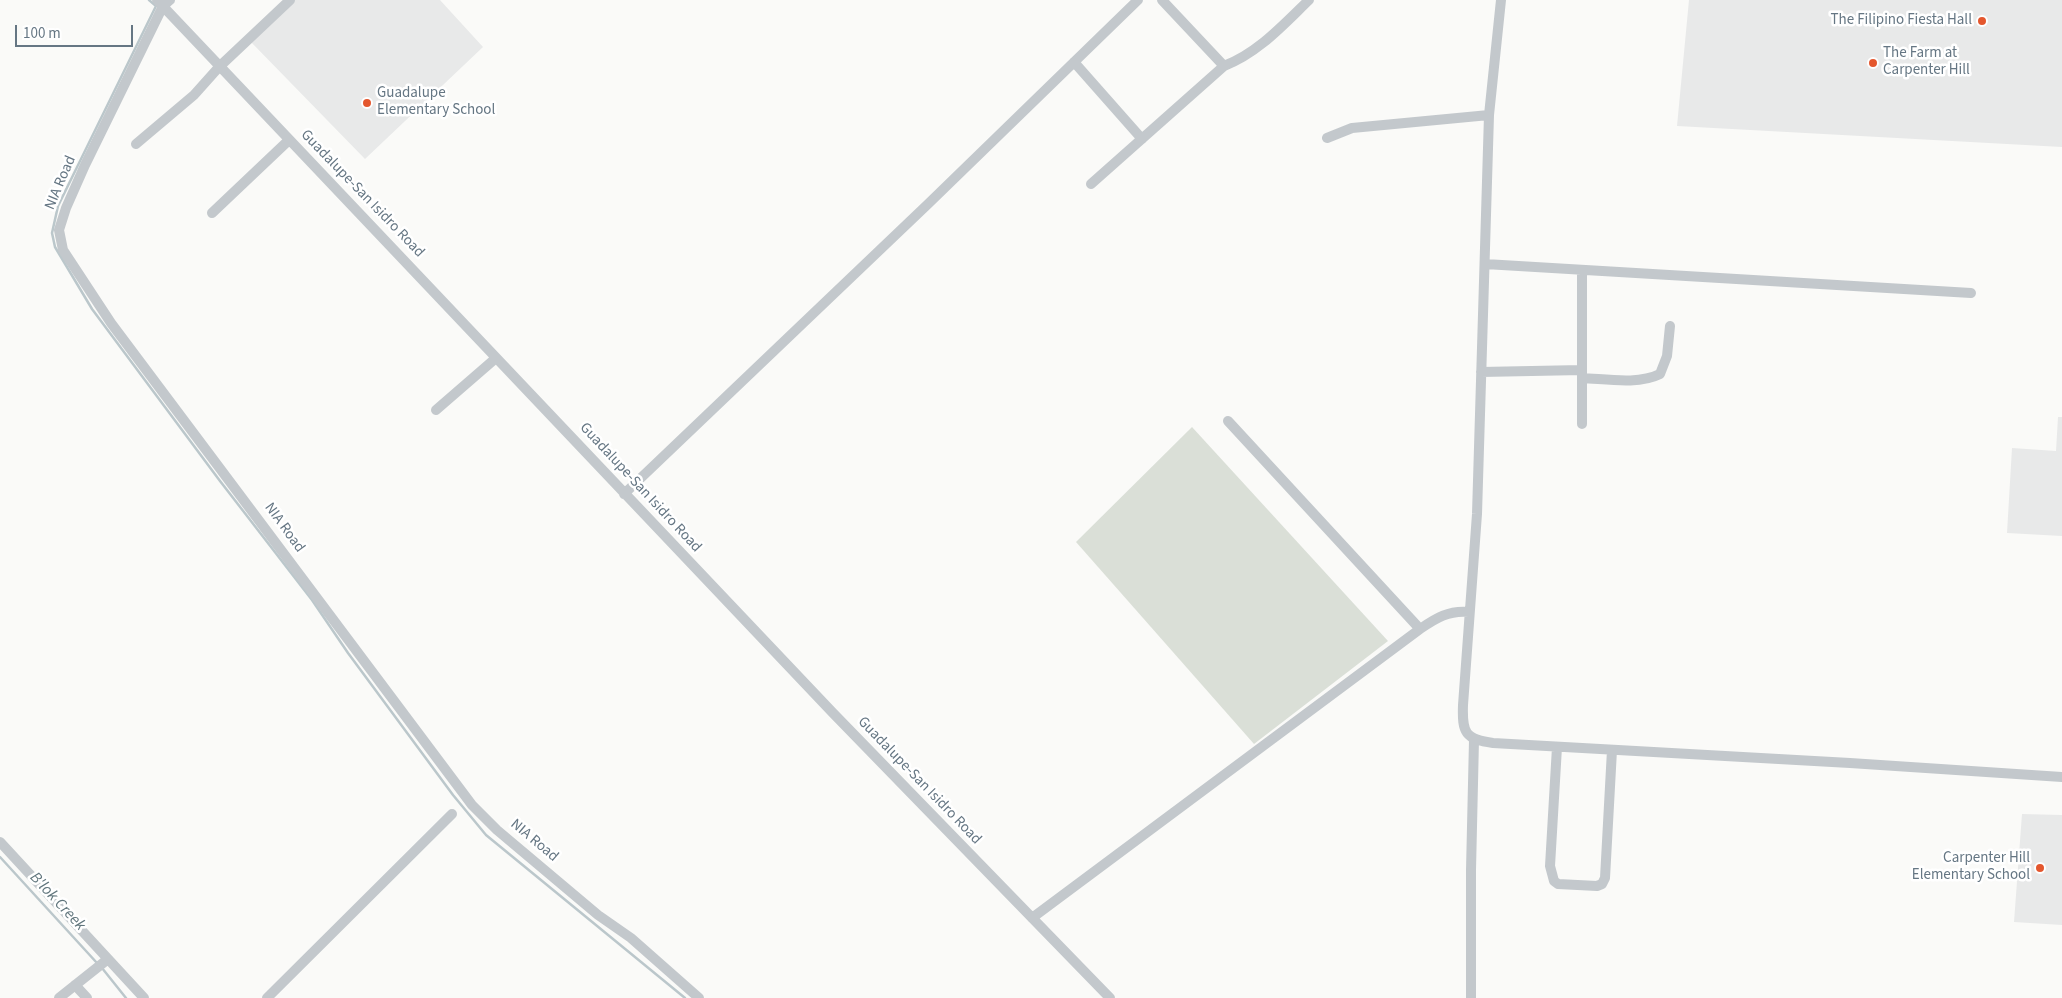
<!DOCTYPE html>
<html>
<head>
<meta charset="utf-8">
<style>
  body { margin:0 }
  #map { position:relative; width:2062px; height:998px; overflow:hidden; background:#fafaf8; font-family:"Source Sans 3",sans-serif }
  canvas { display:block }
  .scale { position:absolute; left:15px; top:25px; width:118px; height:22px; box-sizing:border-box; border:2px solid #657683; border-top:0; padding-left:6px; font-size:15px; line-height:18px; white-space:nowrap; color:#657683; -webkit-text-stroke:4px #fff; paint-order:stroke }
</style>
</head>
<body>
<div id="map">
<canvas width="2062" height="998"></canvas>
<div class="scale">100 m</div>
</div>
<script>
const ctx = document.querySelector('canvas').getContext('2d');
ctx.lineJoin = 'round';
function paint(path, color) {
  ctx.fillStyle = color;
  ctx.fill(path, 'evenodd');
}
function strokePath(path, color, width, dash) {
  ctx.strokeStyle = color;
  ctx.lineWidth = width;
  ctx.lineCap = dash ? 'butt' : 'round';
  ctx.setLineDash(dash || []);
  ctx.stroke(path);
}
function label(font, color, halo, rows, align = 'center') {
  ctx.font = font + ' "Source Sans 3",sans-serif';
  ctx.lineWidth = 5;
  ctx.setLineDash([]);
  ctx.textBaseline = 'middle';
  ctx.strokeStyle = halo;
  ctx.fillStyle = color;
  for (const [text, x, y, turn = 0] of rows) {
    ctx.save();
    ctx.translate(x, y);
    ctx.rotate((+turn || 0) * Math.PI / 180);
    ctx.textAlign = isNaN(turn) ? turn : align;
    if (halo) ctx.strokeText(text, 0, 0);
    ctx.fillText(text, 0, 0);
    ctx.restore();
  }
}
const built = new Path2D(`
  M294,0H440L483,47L365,159L250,41Z
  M1689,0H2062V147L1677,126Z
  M2058,417H2062V536L2007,533L2012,448L2056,451Z
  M2022,814L2062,815V925L2014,922Z`);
const green = new Path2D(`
  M1192,427L1388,641L1254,744L1076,542Z`);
const stream = new Path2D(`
  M149,0L156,6L58,206L52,233L55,247L92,309L220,481L312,600L348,653L453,795L486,835L685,998
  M0,857L97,963
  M102,968L126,998`);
const minor = new Path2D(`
  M157,0L833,713L1110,998
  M170,0L163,6L85,165L66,208L59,230L63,250L111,323L472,805L497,830L598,915L631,938L699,998
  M1162,0L1224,66
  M1501,0L1489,115L1477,514L1463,705C1462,733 1465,739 1493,743L1850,763L2062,777
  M1074,62L1142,139
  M1327,138L1352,128L1489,115
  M136,144L194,95L219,67L290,0
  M1091,184L1224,66C1258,53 1283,25 1309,0
  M212,213L289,140
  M1485,264L1971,293
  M1582,270V424
  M1481,372L1582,370
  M1582,378C1606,379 1638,385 1660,374L1667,356L1670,326
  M436,410L496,358
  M1228,421L1420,629
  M624,494L928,204L1138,0
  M1557,747L1550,866L1554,881L1558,884L1597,886L1602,884L1605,878L1612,750
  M0,842L144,998
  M1032,918L1420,629C1436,618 1449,610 1469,612
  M75,985L87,998
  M59,998L108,959
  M267,998L452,814
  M1471,998V870L1474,740`);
const markers = [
  [1982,21,5,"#e4572e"],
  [1873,63,5,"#e4572e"],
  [367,103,5,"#e4572e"],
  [2040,868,5,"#e4572e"]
];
const poiNames = [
  ["The Filipino Fiesta Hall",1972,21],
  ["The Farm at",1883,54,"left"],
  ["Carpenter Hill",1883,71,"left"],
  ["Guadalupe",377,94,"left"],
  ["Elementary School",377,111,"left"],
  ["Carpenter Hill",2030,859],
  ["Elementary School",2030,876]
];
const streetNames = [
  ["NIA Road",61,183,-67],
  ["Guadalupe-San Isidro Road",362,194,46],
  ["Guadalupe-San Isidro Road",640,488,47],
  ["NIA Road",284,528,54],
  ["Guadalupe-San Isidro Road",919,781,46],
  ["NIA Road",534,841,40]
];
const waterNames = [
  ["B'lok Creek",57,902,47]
];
paint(built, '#e8e9e9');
paint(green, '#dadfd7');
strokePath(stream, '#bbc7cb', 2.5);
strokePath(minor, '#c3c8cc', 10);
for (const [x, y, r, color] of markers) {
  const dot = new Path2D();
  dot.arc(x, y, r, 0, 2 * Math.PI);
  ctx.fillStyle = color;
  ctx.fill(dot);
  strokePath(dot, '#fff', 2);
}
label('15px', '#657683', '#fff', poiNames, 'right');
label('15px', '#657683', '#fff', streetNames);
label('italic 16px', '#60757c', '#fff', waterNames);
</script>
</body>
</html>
